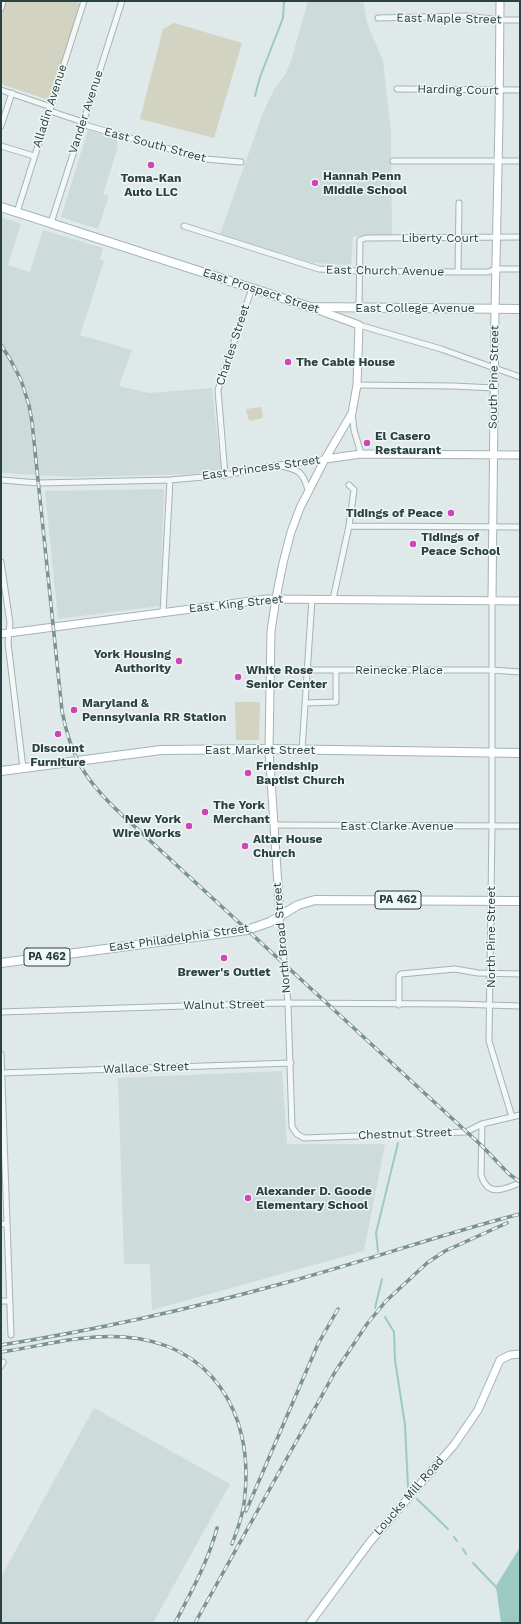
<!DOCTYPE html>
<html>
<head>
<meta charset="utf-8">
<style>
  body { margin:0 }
  #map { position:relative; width:521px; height:1624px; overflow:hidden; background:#e0e9e9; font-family:"Work Sans",sans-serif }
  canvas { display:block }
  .frame { position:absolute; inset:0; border:2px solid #294140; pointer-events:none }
</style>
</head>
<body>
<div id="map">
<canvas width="521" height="1624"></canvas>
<div class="frame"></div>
</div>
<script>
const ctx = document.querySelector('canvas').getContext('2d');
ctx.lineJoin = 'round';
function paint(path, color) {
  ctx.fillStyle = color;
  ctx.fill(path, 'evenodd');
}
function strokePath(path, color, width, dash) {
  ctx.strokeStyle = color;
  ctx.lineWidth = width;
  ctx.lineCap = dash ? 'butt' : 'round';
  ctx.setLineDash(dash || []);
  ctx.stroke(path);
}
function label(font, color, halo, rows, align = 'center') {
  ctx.font = font + ' "Work Sans",sans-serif';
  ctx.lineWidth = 3;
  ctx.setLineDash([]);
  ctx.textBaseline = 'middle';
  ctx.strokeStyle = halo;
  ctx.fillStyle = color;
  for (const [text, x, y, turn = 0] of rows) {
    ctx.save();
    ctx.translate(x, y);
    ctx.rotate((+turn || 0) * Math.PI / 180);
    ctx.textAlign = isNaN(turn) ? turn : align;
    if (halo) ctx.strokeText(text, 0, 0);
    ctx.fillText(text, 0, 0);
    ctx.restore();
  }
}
const built = new Path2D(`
  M308,1H363L367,23L383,61L391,131L392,235H366L353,237L351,265L313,263L220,234L263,113L274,89L285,75L291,61Z
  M88,130L116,138L118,147L103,194L109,196L98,229L61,217Z
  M1,217L21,224L8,265L30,272L43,230L103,248L100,260L104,261L80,335L132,350L119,386L149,393L212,388L221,470L194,474L72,477L1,473Z
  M164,489L160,606L58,619L45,491Z
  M282,1071L287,1144H385L364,1251L152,1310L150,1264H124L118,1078Z
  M94,1408L230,1484L153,1623H1V1577Z`);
const green = new Path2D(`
  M5,1H72L82,4L51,101L1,84V14Z
  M174,23L242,43L214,138L140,119L163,29Z
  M261,407L263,418L249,421L246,409Z
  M235,702H260L259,740H236Z`);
const water = new Path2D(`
  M520,1547V1623H501L496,1586Z`);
const stream = new Path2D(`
  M255,96L260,77L283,18L284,1
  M378,1252L376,1233L398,1143
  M375,1308L382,1279
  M385,1317L394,1332L395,1360L405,1425L408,1487
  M417,1499L448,1529
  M454,1537L457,1541
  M463,1549L466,1554
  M473,1563L497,1588`);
const street = new Path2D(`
  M1,8L3,1
  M378,18L465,16L500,20H520
  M397,89L520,90
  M1,90L51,107
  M50,111L83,122L88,126L205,159L241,162
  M1,126L12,93
  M1,146L34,156
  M393,161H520
  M17,212L84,1
  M51,223L122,1
  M184,226L319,269L359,271L458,272H488L496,269H520
  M458,272L459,203
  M359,308L360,240L366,238L520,237
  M359,325L441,349L520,377
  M357,385L453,386L494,388
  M352,413L354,430L361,454
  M282,466C299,470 303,472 308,490
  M225,475L218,390L252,288
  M1,480L39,483L170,480L225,475L279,465L325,459
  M349,526L520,527
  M1,562L10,623L8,643L23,768
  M333,599L349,526L354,490L349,485
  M492,600V826L489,1041L512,1117
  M163,612L170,480
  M307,670H491L520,672
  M305,703L336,702V670
  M302,750L312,599
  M274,825L520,826
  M280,916L288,1004L292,1127L297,1134L304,1138L466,1132L482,1124L520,1115
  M399,1005V976L401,974L455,969L478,973L520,974
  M1,1012L277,1003L455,1004L520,1006
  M1,1054L11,1335
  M1,1073L291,1063
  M482,1124L481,1175C488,1198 504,1189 520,1183
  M1,1224H7
  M1,1301H10
  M1,1366L3,1362`);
const secondary = new Path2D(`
  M325,459L361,454L520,455
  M492,600L495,309L499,120L500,1
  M1,634L267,599L520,601
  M280,916L269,749L271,631L276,598L283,563L291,532L300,508L325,459L352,413L357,385L359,325L313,308
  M310,1623L370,1542L454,1445L478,1410L500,1360L510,1355L520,1354`);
const primary = new Path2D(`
  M1,207L310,307L520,309
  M1,771L161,750L269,749L520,753
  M1,963L247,930L270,922L298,905L315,900L520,901`);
const rail = new Path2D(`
  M1,345L10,359L21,380L29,405L32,422L62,711C71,758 86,781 120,813L482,1146L509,1174L520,1182
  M1,1345C97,1330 194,1308 288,1282C366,1261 442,1234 520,1214
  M1,1352C42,1346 82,1334 124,1337C211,1343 253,1412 245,1494C244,1512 238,1528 232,1544
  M246,1511L318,1344L338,1309
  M175,1623C191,1592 208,1562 217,1528
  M195,1623L335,1372L367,1324L386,1301L427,1263L445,1251L507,1223`);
const markers = [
  [151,165,4,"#cf45b6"],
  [315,183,4,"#cf45b6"],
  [288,362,4,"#cf45b6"],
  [367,443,4,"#cf45b6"],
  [451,513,4,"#cf45b6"],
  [413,544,4,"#cf45b6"],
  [179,661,4,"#cf45b6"],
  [238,677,4,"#cf45b6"],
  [74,710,4,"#cf45b6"],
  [58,734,4,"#cf45b6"],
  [248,773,4,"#cf45b6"],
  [205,812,4,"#cf45b6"],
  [189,826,4,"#cf45b6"],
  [245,846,4,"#cf45b6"],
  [224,958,4,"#cf45b6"],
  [248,1198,4,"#cf45b6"]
];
const shields = [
  [398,900,46],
  [47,957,46]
];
const shieldNames = [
  ["PA 462",398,900],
  ["PA 462",47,957]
];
const streetNames = [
  ["East Maple Street",449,19,1],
  ["Harding Court",458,90,1],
  ["Alladin Avenue",50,106,-72],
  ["Vander Avenue",86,112,-72],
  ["East South Street",155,145,15],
  ["Liberty Court",440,238],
  ["East Church Avenue",385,271,1],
  ["East Prospect Street",261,291,18],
  ["East College Avenue",415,308],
  ["Charles Street",233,345,-72],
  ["South Pine Street",494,377,-89],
  ["East Princess Street",261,468,-8],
  ["East King Street",236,604,-6],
  ["Reinecke Place",399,670],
  ["East Market Street",260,750],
  ["East Clarke Avenue",397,826],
  ["North Pine Street",491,937,-90],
  ["East Philadelphia Street",179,938,-8],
  ["North Broad Street",282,938,-95],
  ["Walnut Street",224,1005,-1],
  ["Wallace Street",146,1068,-2],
  ["Chestnut Street",405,1134,-2],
  ["Loucks Mill Road",409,1496,-49]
];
const poiNames = [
  ["Hannah Penn",323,176],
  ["Middle School",323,190],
  ["Toma-Kan",151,178,"center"],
  ["Auto LLC",151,192,"center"],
  ["The Cable House",296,362],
  ["El Casero",375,436],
  ["Restaurant",375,450],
  ["Tidings of Peace",443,513,"right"],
  ["Tidings of",421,537],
  ["Peace School",421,551],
  ["York Housing",171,654,"right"],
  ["Authority",171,668,"right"],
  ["White Rose",246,670],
  ["Senior Center",246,684],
  ["Maryland &",82,703],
  ["Pennsylvania RR Station",82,717],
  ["Discount",58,748,"center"],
  ["Furniture",58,762,"center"],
  ["Friendship",256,766],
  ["Baptist Church",256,780],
  ["The York",213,805],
  ["Merchant",213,819],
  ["New York",181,819,"right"],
  ["Wire Works",181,833,"right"],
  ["Altar House",253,839],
  ["Church",253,853],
  ["Brewer's Outlet",224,972,"center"],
  ["Alexander D. Goode",256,1191],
  ["Elementary School",256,1205]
];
paint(built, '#cedbdb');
paint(green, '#d2d3c1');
paint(water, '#9bcac2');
strokePath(stream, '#9bcac2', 2);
strokePath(street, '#a5b3b3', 7);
strokePath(secondary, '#a5b3b3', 9);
strokePath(primary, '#a0b5b4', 10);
strokePath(street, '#f3f8f7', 5);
strokePath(secondary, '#fff', 7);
strokePath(primary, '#fff', 8);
strokePath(rail, '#7a9392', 3.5);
strokePath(rail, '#f0f7f6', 2, [6]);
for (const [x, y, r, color] of markers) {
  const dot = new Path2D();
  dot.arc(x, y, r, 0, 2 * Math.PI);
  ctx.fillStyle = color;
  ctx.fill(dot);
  strokePath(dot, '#f0f7f6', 1.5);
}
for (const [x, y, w] of shields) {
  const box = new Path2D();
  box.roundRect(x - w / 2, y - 9, w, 18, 3);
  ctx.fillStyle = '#f0f7f6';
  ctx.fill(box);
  strokePath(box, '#294140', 1);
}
label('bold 11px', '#294140', null, shieldNames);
label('12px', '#294140', '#f0f7f6', streetNames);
label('bold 12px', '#294140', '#f0f7f6', poiNames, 'left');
</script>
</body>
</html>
